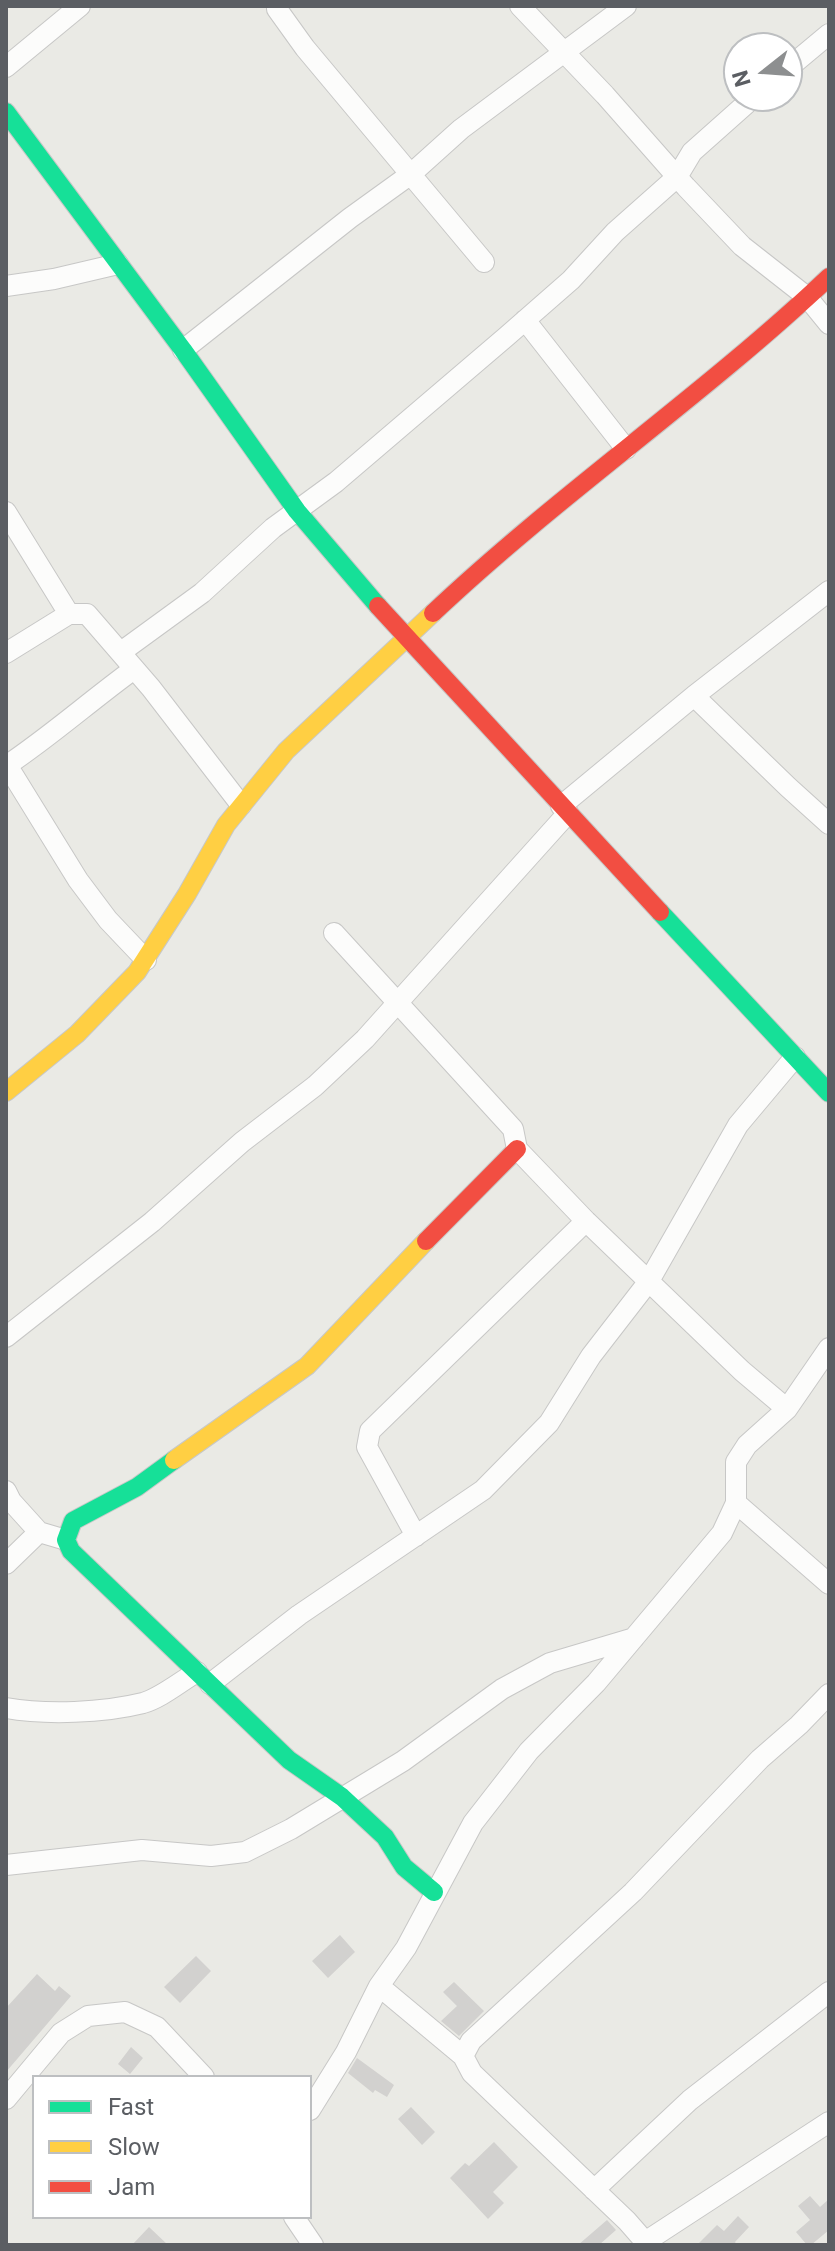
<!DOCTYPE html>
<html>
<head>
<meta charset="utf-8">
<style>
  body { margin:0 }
  #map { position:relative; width:835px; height:2251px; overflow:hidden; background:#eaeae5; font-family:Roboto,sans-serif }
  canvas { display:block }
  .frame { position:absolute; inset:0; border:8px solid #5b5e63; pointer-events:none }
  .legend { position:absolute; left:32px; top:2075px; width:280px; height:144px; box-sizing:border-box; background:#fff; border:2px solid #bdbfc1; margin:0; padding:10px 14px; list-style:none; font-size:24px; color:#5b5e63 }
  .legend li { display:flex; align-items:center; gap:16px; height:40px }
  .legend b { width:40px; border:2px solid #bdbfc1 }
  .north { position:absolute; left:723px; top:32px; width:80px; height:80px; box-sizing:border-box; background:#fff; border:2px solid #bdbfc1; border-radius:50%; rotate:253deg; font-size:22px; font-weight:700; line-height:32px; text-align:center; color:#5b5e63 }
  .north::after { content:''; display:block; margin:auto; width:28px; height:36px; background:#8d8f90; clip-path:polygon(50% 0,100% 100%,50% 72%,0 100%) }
</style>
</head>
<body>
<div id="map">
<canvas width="835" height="2251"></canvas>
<div class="frame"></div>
<ul class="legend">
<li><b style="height:10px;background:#16e098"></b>Fast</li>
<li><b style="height:10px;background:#ffcf43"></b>Slow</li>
<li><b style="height:10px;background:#f24e42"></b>Jam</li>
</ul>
<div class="north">N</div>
</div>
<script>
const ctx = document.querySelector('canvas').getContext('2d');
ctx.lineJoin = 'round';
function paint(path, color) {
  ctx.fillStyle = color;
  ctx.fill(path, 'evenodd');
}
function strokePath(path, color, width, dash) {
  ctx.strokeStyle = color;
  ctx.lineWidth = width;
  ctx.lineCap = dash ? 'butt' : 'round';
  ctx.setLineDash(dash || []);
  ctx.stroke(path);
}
const building = new Path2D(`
  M340,1935L355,1952L328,1978L312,1961Z
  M196,1956L211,1971L180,2003L164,1987Z
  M37,1974L55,1991L59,1986L71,1996L6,2072V2008Z
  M454,1982L484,2011L459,2036L441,2021L457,2006L443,1992Z
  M131,2047L143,2058L130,2074L118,2064Z
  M357,2058L394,2085L387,2097L375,2090L373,2093L348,2073Z
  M411,2107L435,2132L422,2145L398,2119Z
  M494,2142L518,2167L493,2192L504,2203L488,2219L450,2178L465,2163L469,2166Z
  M810,2196L820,2207L829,2199V2230L811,2245H807L796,2232L810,2220L798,2206Z
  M738,2216L749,2227L735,2242L737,2245H697L717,2225L724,2231Z
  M607,2220L616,2230L599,2245H578Z
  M149,2227L168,2245H132Z`);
const street = new Path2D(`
  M520,6L605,95L686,187L742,246L807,297L829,324
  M277,9L305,48L484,262
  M6,67L80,6
  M787,69L829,34
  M6,286L54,279L118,264
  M525,320L626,449
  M183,350L350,218L411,174L461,129L626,6
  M6,512L69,614
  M121,652L202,593L273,528L336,482L507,336L571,280L615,232L677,177L692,152L755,96
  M6,653L69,614H87L151,688L241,805
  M694,696L788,787L829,824
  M7,765L78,880L108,920L146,960
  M6,766C51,736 90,701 134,669
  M561,806L694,696L829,591
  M334,933L513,1129L517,1149L586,1221L742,1371L787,1409
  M6,1337L152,1222L242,1142L315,1086L365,1039L568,813
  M6,1491L11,1501L39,1532L66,1540
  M736,1503L829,1584
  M416,1536L367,1447L370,1431L586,1221
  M6,1564L39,1532
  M210,1684L299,1615L483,1490L549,1423L591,1356L649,1281L738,1125L795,1057
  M6,1708C46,1715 103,1713 143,1703C161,1698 181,1681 197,1672
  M6,1865L142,1850L211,1856L245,1852L291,1829L403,1761L502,1689L550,1663L634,1638
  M379,1986L463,2056L472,2073L627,2221L648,2245
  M463,2056L471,2041L633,1892L760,1759L799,1725L829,1694
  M6,2099L61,2033L88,2016L125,2012L157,2027L204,2077
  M310,2110L346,2052L379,1986L406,1948L473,1823L529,1751L596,1683L722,1533L736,1503V1462L747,1445L787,1409L829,1348
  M594,2190L690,2100L829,1992
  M294,2217L313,2245
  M645,2242L829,2122`);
const fast = new Path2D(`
  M6,112L183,350L297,511L378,606
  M660,912L829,1093
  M174,1460L137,1487L73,1521L66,1540L71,1551L289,1760L342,1797L385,1837L404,1867L434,1892`);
const slow = new Path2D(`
  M6,1092L77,1034L137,972L187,894L226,825L286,751L433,613
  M174,1460L307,1366L426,1241`);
const jam = new Path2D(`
  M378,606L660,912
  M433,613C559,494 703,396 829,277
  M426,1241L517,1149`);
paint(building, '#d2d1cf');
strokePath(street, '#c7c7c6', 22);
strokePath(fast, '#c7c8c7', 20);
strokePath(slow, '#c7c8c7', 20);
strokePath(jam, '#c7c8c7', 20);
strokePath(street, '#fcfcfb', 20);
strokePath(fast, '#16e098', 18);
strokePath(slow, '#ffcf43', 18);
strokePath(jam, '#f24e42', 18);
</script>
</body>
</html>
